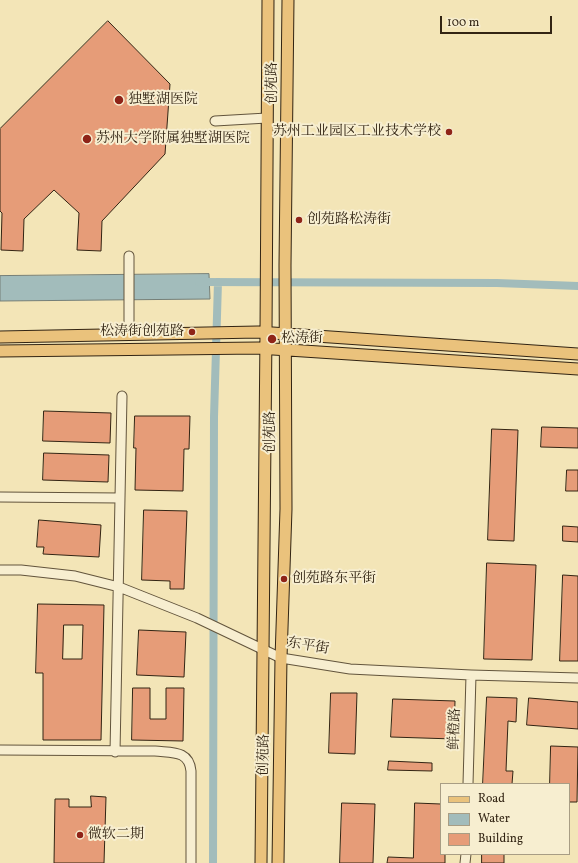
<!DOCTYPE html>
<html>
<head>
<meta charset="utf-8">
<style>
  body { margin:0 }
  #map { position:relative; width:578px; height:863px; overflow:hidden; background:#f3e5b7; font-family:Vollkorn,serif }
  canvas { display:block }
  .legend { position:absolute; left:440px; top:783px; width:130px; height:72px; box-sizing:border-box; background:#f7eed0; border:1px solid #a89d84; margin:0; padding:5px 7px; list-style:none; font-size:12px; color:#322413 }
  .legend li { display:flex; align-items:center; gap:8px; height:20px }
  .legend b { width:20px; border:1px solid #a89d84 }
  .scale { position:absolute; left:440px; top:16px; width:112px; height:18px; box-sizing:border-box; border:2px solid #322413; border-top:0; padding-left:5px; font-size:12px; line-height:14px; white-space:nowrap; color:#322413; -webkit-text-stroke:3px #f7eed0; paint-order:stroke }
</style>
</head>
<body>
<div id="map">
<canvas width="578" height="863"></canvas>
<ul class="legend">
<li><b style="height:5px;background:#eac27c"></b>Road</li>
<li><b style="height:11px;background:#a2bcbb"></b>Water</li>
<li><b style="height:11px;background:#e69c78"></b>Building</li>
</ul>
<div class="scale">100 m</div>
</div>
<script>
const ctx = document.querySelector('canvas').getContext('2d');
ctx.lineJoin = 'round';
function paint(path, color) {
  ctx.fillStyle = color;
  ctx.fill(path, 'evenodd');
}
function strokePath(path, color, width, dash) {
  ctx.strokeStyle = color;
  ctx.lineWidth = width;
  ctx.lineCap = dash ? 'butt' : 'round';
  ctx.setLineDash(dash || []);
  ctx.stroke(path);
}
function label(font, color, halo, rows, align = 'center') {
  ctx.font = font + ' Vollkorn,"Noto Serif SC",serif';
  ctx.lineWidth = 4;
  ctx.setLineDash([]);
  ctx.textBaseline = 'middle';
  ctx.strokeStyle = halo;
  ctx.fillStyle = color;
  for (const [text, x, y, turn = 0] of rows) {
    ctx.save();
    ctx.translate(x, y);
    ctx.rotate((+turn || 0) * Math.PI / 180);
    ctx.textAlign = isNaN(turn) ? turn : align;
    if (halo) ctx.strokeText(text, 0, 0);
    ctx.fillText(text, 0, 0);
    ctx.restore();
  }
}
const water = new Path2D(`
  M209,274L210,299L0,301V276Z`);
const canal = new Path2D(`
  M199,282L497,283L578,286
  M213,863L214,417L218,282`);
const building = new Path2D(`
  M108,21L170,84L165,154L102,221L101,251L77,250L79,213L54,190L24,219L23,251L1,250L2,213L0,211V129Z
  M44,411L111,413L110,443L43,441Z
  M135,416H190L189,449H184L183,491L135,490L136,448H134Z
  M542,427L578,428V448L541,447Z
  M492,429L518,430L514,541L488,540Z
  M44,453L109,455L108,482L43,480Z
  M567,470H578V491H566Z
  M144,510L187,511L184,589H170V581L142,580Z
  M39,520L101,525L99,557L43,554L44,547H37Z
  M563,526L578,527V542L563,541Z
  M487,563L536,565L532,660L484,659Z
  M563,575L578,576V661H560Z
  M38,604L104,605L101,740H43V673H36ZM64,625H83L82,659H63Z
  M139,630L186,632L184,677L137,675Z
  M133,688H150V719H166V688H184L183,741L132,740Z
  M331,693H357L355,754L329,753Z
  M487,697L517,698L516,722L508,721L506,771H513L512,784H483Z
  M529,698L578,702V729L527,725Z
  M393,699L455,701L454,739L391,737Z
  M551,746L578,747L577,802H569V784H550Z
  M389,761L432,763V771L388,770Z
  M91,796L106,797L104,863H54L55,799H69V807H91Z
  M342,803L375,804L373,863H340Z
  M415,803L441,804V854H445V863H387L388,857L413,858Z
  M482,854H504V863H482Z`);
const minor = new Path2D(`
  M215,121L267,118
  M129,334V256
  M0,497L120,498
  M0,570H21L75,576L119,587L197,618L281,658L350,669L471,675L578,678
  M0,750L155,751C172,753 189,750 191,771V863
  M115,752L122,396
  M468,784L471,675
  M465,863L466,854`);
const major = new Path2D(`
  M0,337L258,332L578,354
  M0,351L258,348L578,369
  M261,863L266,333L268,0
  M278,863L281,658L286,509L285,265L288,0`);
const markers = [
  [119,100,5,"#8f2418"],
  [449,132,4,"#8f2418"],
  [87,139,5,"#8f2418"],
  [299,220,4,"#8f2418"],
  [192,332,4,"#8f2418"],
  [272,339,5,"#8f2418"],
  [284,579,4,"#8f2418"],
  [80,835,4,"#8f2418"]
];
const streetNames = [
  ["创苑路",273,83,-90],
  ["创苑路",271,432,-90],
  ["东平街",308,647,10],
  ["鲜橙路",456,729,-88],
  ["创苑路",265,755,-89]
];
const poiNames = [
  ["独墅湖医院",128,100],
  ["苏州工业园区工业技术学校",441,132,"right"],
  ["苏州大学附属独墅湖医院",96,139],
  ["创苑路松涛街",307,220],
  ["松涛街创苑路",184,332,"right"],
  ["松涛街",281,339],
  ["创苑路东平街",292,579],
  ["微软二期",88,835]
];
paint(water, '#a2bcbb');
strokePath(water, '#757f78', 1);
strokePath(canal, '#a2bcbb', 8);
paint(building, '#e69c78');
strokePath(building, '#322413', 1);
strokePath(minor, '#62543c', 11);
strokePath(major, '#322413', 13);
strokePath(minor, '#f7eed0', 9);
strokePath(major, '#eac27c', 11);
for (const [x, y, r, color] of markers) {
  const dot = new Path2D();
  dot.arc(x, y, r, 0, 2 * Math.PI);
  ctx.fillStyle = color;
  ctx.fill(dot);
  strokePath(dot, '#f7eed0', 1.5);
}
label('14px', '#322413', '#f7eed0', streetNames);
label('14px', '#322413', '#f7eed0', poiNames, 'left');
</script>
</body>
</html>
